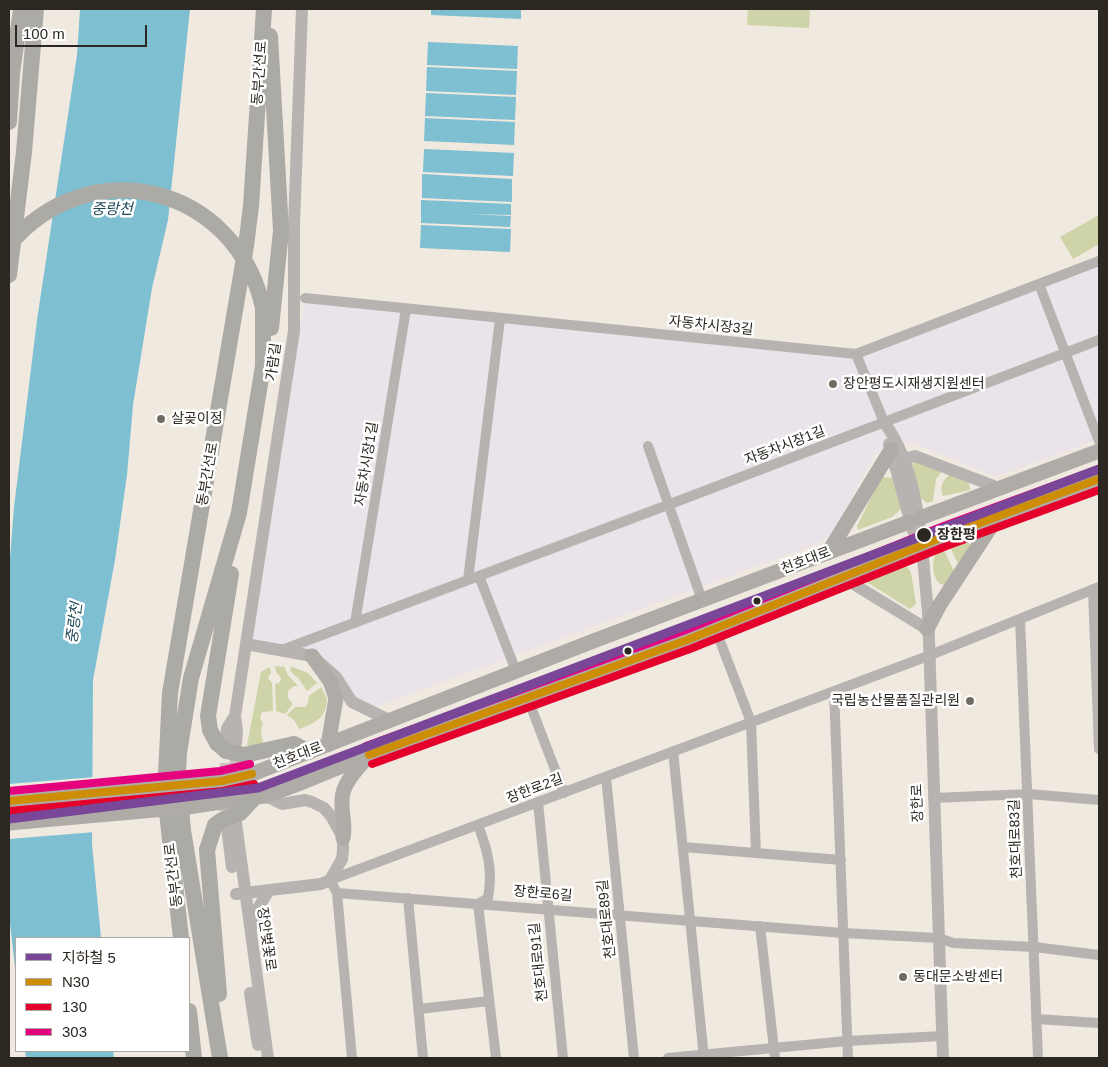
<!DOCTYPE html>
<html>
<head>
<meta charset="utf-8">
<style>
  body { margin:0 }
  #map { position:relative; width:1108px; height:1067px; overflow:hidden; background:#f0e9e0; font-family:Helvetica,"Noto Sans KR",sans-serif }
  canvas { display:block }
  .frame { position:absolute; inset:0; border:10px solid #2c2721; pointer-events:none }
  .legend { position:absolute; left:15px; top:937px; width:175px; height:115px; box-sizing:border-box; background:#fff; border:1px solid #aba9a6; margin:0; padding:6px 9px; list-style:none; font-size:15px; color:#2c2721 }
  .legend li { display:flex; align-items:center; gap:10px; height:25px }
  .legend b { width:25px; border:1px solid #aba9a6 }
  .scale { position:absolute; left:15px; top:25px; width:132px; height:22px; box-sizing:border-box; border:2px solid #2c2721; border-top:0; padding-left:6px; font-size:15px; line-height:18px; white-space:nowrap; color:#2c2721; -webkit-text-stroke:4px #fff; paint-order:stroke }
</style>
</head>
<body>
<div id="map">
<canvas width="1108" height="1067"></canvas>
<div class="frame"></div>
<ul class="legend">
<li><b style="height:6px;background:#794698"></b>지하철 5</li>
<li><b style="height:6px;background:#ce8d07"></b>N30</li>
<li><b style="height:6px;background:#e4002b"></b>130</li>
<li><b style="height:6px;background:#e5007d"></b>303</li>
</ul>
<div class="scale">100 m</div>
</div>
<script>
const ctx = document.querySelector('canvas').getContext('2d');
ctx.lineJoin = 'round';
function paint(path, color) {
  ctx.fillStyle = color;
  ctx.fill(path, 'evenodd');
}
function strokePath(path, color, width, dash) {
  ctx.strokeStyle = color;
  ctx.lineWidth = width;
  ctx.lineCap = dash ? 'butt' : 'round';
  ctx.setLineDash(dash || []);
  ctx.stroke(path);
}
function label(font, color, halo, rows, align = 'center') {
  ctx.font = font + ' Helvetica,"Noto Sans KR",sans-serif';
  ctx.lineWidth = 5;
  ctx.setLineDash([]);
  ctx.textBaseline = 'middle';
  ctx.strokeStyle = halo;
  ctx.fillStyle = color;
  for (const [text, x, y, turn = 0] of rows) {
    ctx.save();
    ctx.translate(x, y);
    ctx.rotate((+turn || 0) * Math.PI / 180);
    ctx.textAlign = isNaN(turn) ? turn : align;
    if (halo) ctx.strokeText(text, 0, 0);
    ctx.fillText(text, 0, 0);
    ctx.restore();
  }
}
const commercial = new Path2D(`
  M1099,262V439L995,477L911,442L874,455L833,533L819,543L378,706L352,702L312,656L252,645L305,298L856,354Z`);
const green = new Path2D(`
  M748,9H810L809,28L747,25Z
  M1099,215V244L1073,259L1060,237Z
  M917,461L943,470L936,479L933,501L927,503L919,497L912,464Z
  M951,474L969,483L970,490L943,496C939,488 943,478 951,474Z
  M883,477L893,478L901,509L892,517L858,530L857,526L880,480Z
  M962,539L967,541L972,546L959,566L949,545Z
  M940,548H943L955,573L946,585L940,584C931,576 931,556 940,548Z
  M903,566L907,567L911,572L916,604L910,609L865,581L869,577Z
  M275,666L285,667L287,674L298,686H294L288,691V698L293,704L285,714L276,711L275,684L280,682L281,678L276,672Z
  M290,666L308,673L317,683L307,691L299,679L291,672Z
  M270,667L271,673L268,678L272,683L273,711L262,712L260,718L263,723L261,730L263,743L249,746L247,745L261,672Z
  M321,687L327,698C327,718 315,723 299,729L294,720L287,715L295,707H305L308,703L309,696Z`);
const water = new Path2D(`
  M80,9H190L168,220L152,288L133,405L127,475L115,560L93,680L92,844L101,938H16V977L9,914V571L14,507L37,320L77,55Z
  M431,9H521V19L431,15Z
  M428,42L518,46L517,69L427,65Z
  M427,67L517,71L516,95L426,91Z
  M426,93L516,97L515,120L425,116Z
  M425,118L515,122L514,145L424,141Z
  M424,149L514,153L513,176L423,172Z
  M422,174L512,179V202L422,198Z
  M421,200L511,204V215L469,214L511,216L510,227L421,223Z
  M421,225L511,229L510,252L420,248Z
  M25,1051H113L114,1058H26Z`);
const pier = new Path2D(`
  M95,777V832L9,839V784Z`);
const tertiaryTunnel = new Path2D(`
  M235,808L236,746
  M225,811L226,743`);
const minor = new Path2D(`
  M1039,284L1099,441
  M305,298L856,354L1099,261
  M856,354L884,422
  M648,446L702,600
  M479,576L516,671
  M468,580L500,319
  M1099,587L928,656L330,880L337,893L843,933L939,938L953,943L1034,947L1099,955
  M1093,590L1099,749
  M1020,619L1038,1058
  M355,623L406,309
  M715,628L751,722L756,853
  M282,650L673,503L1099,340
  M834,691L848,1058
  M528,699L564,793
  M673,751L704,1058
  M606,777L634,1058
  M933,798L1029,794L1099,800
  M538,802L563,1058
  M478,825C488,851 493,871 488,898L478,904L496,1058
  M683,847L841,860
  M337,893L352,1058
  M408,898L423,1058
  M760,926L775,1058
  M419,1009L489,1001
  M1036,1019L1099,1023
  M668,1058L847,1041L942,1036`);
const tertiary = new Path2D(`
  M884,422C922,474 921,550 928,611L943,1058
  M889,444L913,531
  M896,461L915,456L999,488
  M842,577L927,629
  M246,644L312,656L336,677L352,702L391,721
  M226,741L227,728L235,716
  M236,743L237,730L235,716L294,331V224L302,9
  M236,823L268,1058
  M227,828L232,867
  M236,894L321,884L330,880L342,859L343,850V838L331,816L324,808L312,802L305,800L282,804L266,796
  M252,926L257,910L269,890
  M250,993L258,1045`);
const primary = new Path2D(`
  M920,518L1099,451
  M828,553L891,450
  M927,629L939,606L998,516
  M312,656L330,681L336,698L328,745
  M252,774L596,640L909,522
  M255,797L266,796L298,784L369,755L687,640L945,536L1099,479
  M343,838C346,825 341,812 342,799C343,782 358,769 368,756`);
const trunk = new Path2D(`
  M270,36L281,231L271,328
  M9,122L12,74L21,9
  M9,275L24,152L36,9
  M217,743L210,730L208,716L231,574
  M244,755L294,744L309,752
  M207,850L219,994
  M181,938L165,795L170,693L246,246L251,206L264,9
  M189,1011L194,1058
  M220,1058L183,830L178,773L179,753L191,678L239,513L263,366V308`);
const primaryBridge = new Path2D(`
  M9,801L222,781L252,774
  M9,823L188,807L255,797`);
const trunkBridge = new Path2D(`
  M9,245C89,149 236,185 263,308
  M217,743L226,751L244,755
  M207,850L215,825L222,820L240,813L255,797`);
const bus1 = new Path2D(`
  M369,755L687,640L945,536L1099,479
  M9,801L222,781L252,774`);
const bus2 = new Path2D(`
  M372,764L690,649L949,545L1099,490
  M10,811L223,791L254,784`);
const bus3 = new Path2D(`
  M366,746L683,631L941,527L1096,470
  M9,791L220,771L250,764`);
const metro1 = new Path2D(`
  M9,819L258,788L1099,469`);
const markers = [
  [833,384,5,"#716b64"],
  [161,419,5,"#716b64"],
  [924,535,8,"#2c2721"],
  [757,601,4.5,"#2c2721"],
  [628,651,4.5,"#2c2721"],
  [970,701,5,"#716b64"],
  [903,977,5,"#716b64"]
];
const streetNames = [
  ["동부간선로",260,73,-86],
  ["자동차시장3길",711,326,6],
  ["가람길",274,362,-82],
  ["자동차시장1길",785,446,-21],
  ["자동차시장1길",367,464,-81],
  ["동부간선로",208,474,-80],
  ["천호대로",806,561,-21],
  ["천호대로",298,756,-21],
  ["장한로2길",535,789,-21],
  ["장한로",918,803,-92],
  ["천호대로83길",1016,839,-92],
  ["동부간선로",174,875,-97],
  ["장한로6길",543,894,5],
  ["천호대로89길",607,919,-96],
  ["장안벚꽃로",266,939,82],
  ["천호대로91길",539,962,-96]
];
const poiNames = [
  ["장안평도시재생지원센터",843,384],
  ["살곶이정",171,419],
  ["국립농산물품질관리원",960,701,"right"],
  ["동대문소방센터",913,977]
];
const stopNames = [
  ["장한평",937,535]
];
const waterNames = [
  ["중랑천",112,210],
  ["중랑천",75,623,-83]
];
paint(commercial, '#eae3ea');
paint(green, '#ced4a8');
paint(water, '#7fbfd2');
paint(pier, '#f0e9e0');
strokePath(tertiaryTunnel, '#c9c2ba', 12, [12, 6]);
strokePath(minor, '#b7b3b0', 10);
strokePath(tertiary, '#b7b3b0', 12);
strokePath(primary, '#afaca8', 15);
strokePath(trunk, '#acaaa5', 16);
strokePath(primaryBridge, '#afaca8', 15);
strokePath(trunkBridge, '#acaaa5', 16);
strokePath(bus1, '#ce8d07', 8);
strokePath(bus2, '#e4002b', 8);
strokePath(bus3, '#e5007d', 8);
strokePath(metro1, '#794698', 9);
for (const [x, y, r, color] of markers) {
  const dot = new Path2D();
  dot.arc(x, y, r, 0, 2 * Math.PI);
  ctx.fillStyle = color;
  ctx.fill(dot);
  strokePath(dot, '#fff', 2);
}
label('14px', '#2c2721', '#fff', streetNames);
label('14px', '#2c2721', '#fff', poiNames, 'left');
label('bold 14px', '#2c2721', '#fff', stopNames, 'left');
label('italic 15px', '#204957', '#fff', waterNames);
</script>
</body>
</html>
